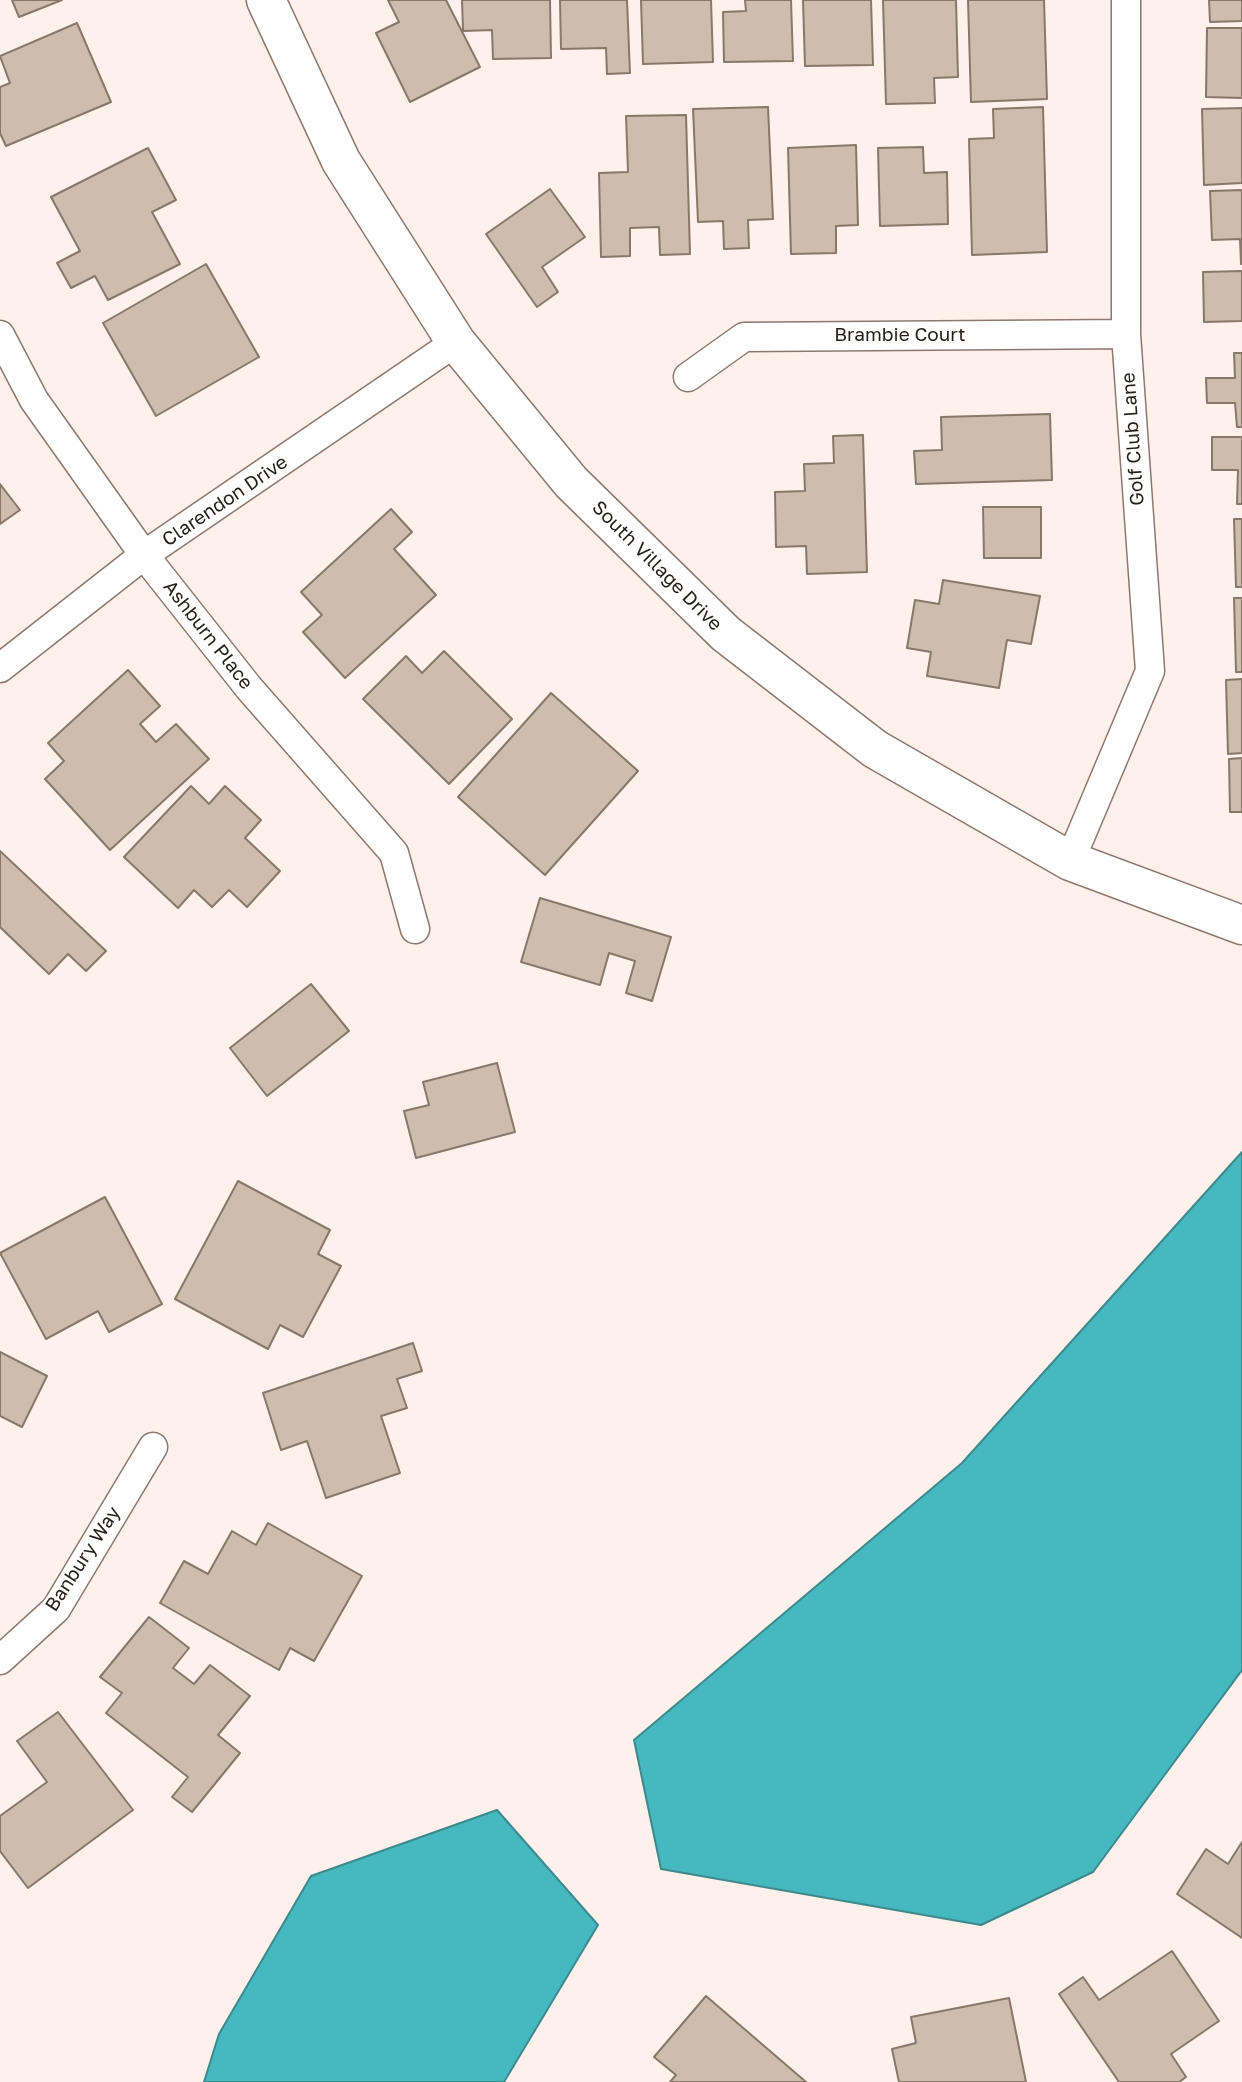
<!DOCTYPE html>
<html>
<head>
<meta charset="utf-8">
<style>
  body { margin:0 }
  canvas { display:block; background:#fef0ea }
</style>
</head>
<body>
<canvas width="1242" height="2082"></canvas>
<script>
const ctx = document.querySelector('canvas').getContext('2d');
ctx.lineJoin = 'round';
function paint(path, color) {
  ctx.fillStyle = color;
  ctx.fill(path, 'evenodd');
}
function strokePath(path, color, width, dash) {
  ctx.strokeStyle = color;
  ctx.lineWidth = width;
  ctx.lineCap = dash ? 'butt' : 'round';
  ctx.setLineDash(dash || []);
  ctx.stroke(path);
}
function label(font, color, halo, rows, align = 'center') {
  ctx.font = font + ' "Golos Text",sans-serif';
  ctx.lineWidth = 5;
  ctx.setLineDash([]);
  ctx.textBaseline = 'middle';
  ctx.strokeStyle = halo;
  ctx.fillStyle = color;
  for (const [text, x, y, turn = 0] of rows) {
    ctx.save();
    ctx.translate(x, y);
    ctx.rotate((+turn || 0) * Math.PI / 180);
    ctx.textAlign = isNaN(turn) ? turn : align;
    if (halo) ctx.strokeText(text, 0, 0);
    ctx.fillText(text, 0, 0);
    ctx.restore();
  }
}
const water = new Path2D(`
  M1242,1152V1670L1093,1872L981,1925L661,1869L634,1740L962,1463Z
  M497,1810L598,1925L504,2082H204L219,2034L311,1876Z`);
const building = new Path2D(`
  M12,0H62L19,17Z
  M388,0H446L480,67L410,102L376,33L399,22Z
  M462,0H550L551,58L493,59L492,30L463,31Z
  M560,0H627L630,73L607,74L606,48L561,49Z
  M641,0H711L713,62L643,64Z
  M745,0H791L793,61L724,62L723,12L746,11Z
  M803,0H871L873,65L805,66Z
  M883,0H956L958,77L934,78L935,103L886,104Z
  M968,0H1044L1047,99L971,102Z
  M1209,0H1242V21L1210,22Z
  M77,23L111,102L6,146L0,133V87L10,83L0,56Z
  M1207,28H1242V98L1206,97Z
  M768,107L773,219L748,220L749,248L724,249L723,221L698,222L693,109Z
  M1043,107L1047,252L972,255L969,139L994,138L993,109Z
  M1242,108V183L1204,185L1202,109Z
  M686,115L690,254L660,255L659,227L630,228V256L601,257L599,173L628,172L626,116Z
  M856,145L858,225L836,226V253L791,254L788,148Z
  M923,147L924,173L947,172L948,224L880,226L878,148Z
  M148,148L176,200L152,212L180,264L108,300L95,276L71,288L57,263L80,251L51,197Z
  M550,189L585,237L542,267L558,292L537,307L486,234Z
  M1242,190V264H1241L1240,239L1212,240L1210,191Z
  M206,264L259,357L156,416L103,323Z
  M1242,271V321L1204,322L1203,272Z
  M1234,353H1242V427H1237L1235,403H1207L1206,378H1235Z
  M1050,414L1052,480L916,484L914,451L942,450L941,417Z
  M863,435L867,572L807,574L806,546L776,547L775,492L805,491L804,464L834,463L833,436Z
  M1212,437H1242V504H1237L1238,470H1212Z
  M0,484L20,510L0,524Z
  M983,507H1041V558H984Z
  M391,509L412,532L394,549L436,595L345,678L303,632L322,615L301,592Z
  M1234,519H1242V587H1236Z
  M943,580L1040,596L1031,644L1007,640L999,688L927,676L931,652L907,648L915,600L939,604Z
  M1234,598H1242V672H1236Z
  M444,651L512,719L449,784L363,699L406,656L422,673Z
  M128,670L160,706L140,724L156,742L176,724L209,759L110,850L45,779L64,761L48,743Z
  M1242,679V753L1228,754L1226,680Z
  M551,693L638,771L545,875L458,797Z
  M1242,758V812H1230L1229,759Z
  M191,786L209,804L225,786L261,820L245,838L280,871L247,907L229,890L212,907L194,890L178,908L124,857Z
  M0,851L106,951L86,971L68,954L49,974L0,927Z
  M540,898L671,937L652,1001L626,993L635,961L609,953L600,985L521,962Z
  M311,984L349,1031L267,1096L230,1048Z
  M497,1063L515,1132L416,1158L404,1111L429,1105L423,1082Z
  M238,1181L330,1230L318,1254L341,1266L303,1337L280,1325L268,1349L175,1299Z
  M105,1197L162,1304L109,1332L98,1311L46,1339L0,1253Z
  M413,1343L422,1371L397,1379L407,1408L381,1416L400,1473L326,1498L307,1441L281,1450L263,1393Z
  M0,1352L47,1376L22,1427L0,1416Z
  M268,1523L362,1576L314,1661L290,1648L279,1670L160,1603L184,1561L208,1574L232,1531L256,1545Z
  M149,1617L189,1648L173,1668L194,1684L210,1665L250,1696L218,1735L240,1753L192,1812L172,1797L188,1777L106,1713L122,1693L100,1677Z
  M58,1712L133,1810L28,1888L0,1851V1816L47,1782L17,1741Z
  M1242,1842V1938L1177,1894L1206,1849L1228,1864Z
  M1172,1951L1219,2021L1171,2054L1186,2077L1179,2082H1119L1059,1994L1083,1977L1099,2000Z
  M706,1996L806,2082H670L676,2075L654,2057Z
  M1009,1998L1026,2082H899L892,2049L916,2043L911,2017Z`);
const street = new Path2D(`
  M0,335L34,400L144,555L249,688L394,853L415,929
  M688,377L744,337L1126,334
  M0,668L144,555L456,342
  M1070,861L1150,671L1126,334V0
  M0,1660L56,1609L153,1447`);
const secondary = new Path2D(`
  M266,0L341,161L456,342L571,482L726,634L875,749L1070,861L1242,925`);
const streetNames = [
  ["Brambie Court",900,335],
  ["Golf Club Lane",1133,439,-94],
  ["Clarendon Drive",225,501,-34],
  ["South Village Drive",657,566,45],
  ["Ashburn Place",208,635,52],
  ["Banbury Way",83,1559,-57]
];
paint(water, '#46b8c0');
strokePath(water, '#3c8a8e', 2);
paint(building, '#cebdae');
strokePath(building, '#87786a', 2);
strokePath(street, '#8c786f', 31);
strokePath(secondary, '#8c786f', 41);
strokePath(street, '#fff', 28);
strokePath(secondary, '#fff', 38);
label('19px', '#251d19', '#fff', streetNames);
</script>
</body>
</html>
